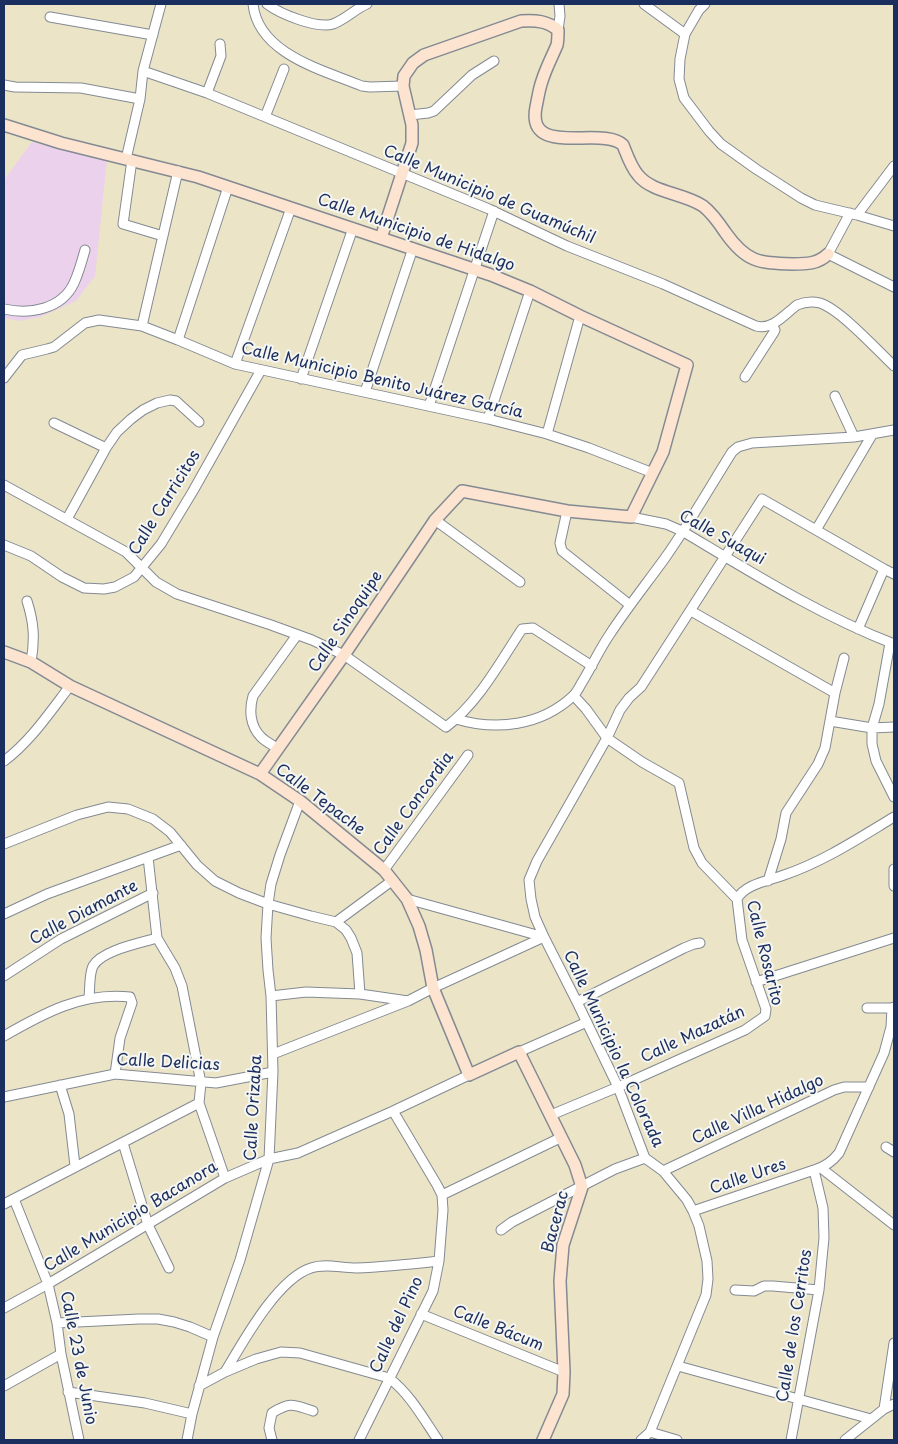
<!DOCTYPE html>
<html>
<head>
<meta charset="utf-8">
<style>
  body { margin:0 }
  #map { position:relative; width:898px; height:1444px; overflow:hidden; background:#ebe4c7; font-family:"Playpen Sans",sans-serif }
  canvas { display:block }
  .frame { position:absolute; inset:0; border:5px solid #1b2f5e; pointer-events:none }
</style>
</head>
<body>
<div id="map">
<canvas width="898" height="1444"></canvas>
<div class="frame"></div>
</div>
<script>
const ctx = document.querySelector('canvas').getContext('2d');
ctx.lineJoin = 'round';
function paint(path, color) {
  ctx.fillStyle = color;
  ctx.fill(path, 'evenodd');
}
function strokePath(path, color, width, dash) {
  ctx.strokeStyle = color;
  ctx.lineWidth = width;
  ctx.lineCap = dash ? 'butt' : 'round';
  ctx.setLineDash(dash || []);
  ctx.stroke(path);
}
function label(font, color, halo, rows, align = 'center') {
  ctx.font = font + ' "Playpen Sans",sans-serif';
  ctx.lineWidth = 4;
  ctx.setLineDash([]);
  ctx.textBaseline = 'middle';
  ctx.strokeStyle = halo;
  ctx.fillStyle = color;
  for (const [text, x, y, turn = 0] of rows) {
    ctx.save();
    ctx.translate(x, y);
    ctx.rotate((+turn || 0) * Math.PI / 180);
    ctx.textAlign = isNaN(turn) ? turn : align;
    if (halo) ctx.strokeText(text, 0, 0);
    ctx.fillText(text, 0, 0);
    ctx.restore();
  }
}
const built = new Path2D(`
  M32,142L107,160L95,276L76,301L40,317L19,321L4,318V180Z`);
const street = new Path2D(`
  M253,4C258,54 323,70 362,86L370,87L403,86
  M267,4C280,14 317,29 333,24C346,19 355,9 367,4
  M644,4L685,34
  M705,4L699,10L685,34L680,59L679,79L684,98L709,131L721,144L756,169L801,198L815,205L857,215L894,226
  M50,17L153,35
  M558,30L560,16L559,4
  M143,71L207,93L489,209L567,246L663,284L756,326C773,330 784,315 797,305C804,302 812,301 820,303C841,310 877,350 894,366
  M4,85L15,87L81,88L140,99
  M207,93L221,56L220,44
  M410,115L428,113L434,111L472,75L494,61
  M265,117L284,69
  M126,159L140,99L143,71L161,4
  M132,160L123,224L163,236
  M850,213L828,254L894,287
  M857,215L894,166
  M4,309C30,315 62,309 74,283C79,272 82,261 85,250
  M142,326L178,171
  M178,340L228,187
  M235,364L291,208
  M745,377L774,332L775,330L772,325
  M4,378L22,355L47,349L54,347L85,323L99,320L142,326L178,340L235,364L488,419L547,434L589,448L653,473
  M301,379L353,228
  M365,392L413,248
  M835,396L854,437
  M429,406L494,211
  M488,419L530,291
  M54,423L106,448
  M547,434L580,316
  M4,485L126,552L156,582L177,594L271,625L312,640L344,655L446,727C479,702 500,662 522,629L533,628L592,666
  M567,511L560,543L562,551L630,605
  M631,517L666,524L682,531C751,572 819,615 894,644
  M67,519L106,448L117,432L131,419L143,410L157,403L170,400L176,401L199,422
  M435,520L520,582
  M816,530L872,435
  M4,545L31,556L62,577L84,588L104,589L115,587L134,577L161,544L193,491L261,370
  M27,601C34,623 35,639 31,662
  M691,611L835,693
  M858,629L884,569
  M890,643L879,704L872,728V744L876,761L894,797
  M456,719C496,731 541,726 573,696C576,693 579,688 581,684C591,668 599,650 610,634C627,608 647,583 665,558C689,524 710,487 732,452L738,447L752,443L854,437L894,430
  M830,721L872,728L894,727
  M278,749C273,745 266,742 261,737C250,726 249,710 253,696L297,635
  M4,761C30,742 50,712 70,686
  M4,844L77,815L108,807L128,809L153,819L170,832L197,865L215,881L239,893L268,904L311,916L336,922L346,930L351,938L357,953L360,994
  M148,857L157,938L175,968L182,986L201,1083L199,1103L225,1178
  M894,869V886
  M384,870L468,755
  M768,881L781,839L786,813L818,764L825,748L835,693L844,658
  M407,899L544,937
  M737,899C745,884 768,881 784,875C823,862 859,838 894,817
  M4,914L47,894L181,845
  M336,922L393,880
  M4,976L61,939L153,893
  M756,982L894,938
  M271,996L306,992L360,994L408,1001
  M89,998C90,988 89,974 93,966C102,950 141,943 157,938
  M577,1002L684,948L694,944L700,943
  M867,1008H892
  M4,1036C44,1013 82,992 130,997L132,1003L120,1038L115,1074
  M519,1052L587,1022
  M273,1054L408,1001L433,988L544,937
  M60,1085L69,1114L75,1166
  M4,1097L115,1074L216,1083L273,1072
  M551,1115L618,1087L745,1030L765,1016L766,1009L742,940L737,899L702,863L694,848L679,783L642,762L607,738L586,709L574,696
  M123,1143L148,1225L169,1268
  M886,1147L894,1152
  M821,1168L894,1225
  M663,1171L834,1090L844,1087H869
  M442,1195L562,1137
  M14,1199L48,1284L57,1323L61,1354L79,1440
  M4,1204L199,1103
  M693,1211L814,1170
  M501,1230L512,1222L615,1169L645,1158
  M735,1290L754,1291L764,1286H773L819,1290
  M4,1308L48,1284L225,1178L269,1159L298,1153L393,1111L469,1075
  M421,1314L564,1372
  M57,1323L139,1319H158L174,1322L190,1327L213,1337
  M678,1366L871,1419
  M225,1372C243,1342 277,1279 311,1268C325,1263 341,1268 356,1268C384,1267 412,1264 439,1261
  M4,1386L61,1354
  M199,1386L225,1372L256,1359L281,1352L300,1353L389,1378C410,1394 423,1418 438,1440
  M68,1392L145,1403L192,1414
  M884,1409L894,1343
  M650,1432L677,1440
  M187,1440L192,1414L213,1337L240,1260L269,1159L273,1072L271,996L268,970L266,938L268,904L271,884L280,855L300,801
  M272,1440L269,1428L272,1413C291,1401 294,1405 313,1411
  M359,1440L433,1291L439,1261L443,1210L442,1195L437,1185L393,1111
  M641,1440L650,1432L706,1295L708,1279L707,1261L699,1226L693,1211L687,1200L663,1171L645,1158L618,1087L577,1002L544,937L535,917L531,899L529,880L537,861L607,738L620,710L629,698L641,687L762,499L884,569L894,574
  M791,1440L819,1290L822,1258L824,1238L823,1208L814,1170C825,1167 832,1162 839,1153L884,1053L891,1027L892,1008L894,1007
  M845,1440L884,1409L894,1404`);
const secondary = new Path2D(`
  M4,125L61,143L198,177L491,275L530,291L580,316L687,365L663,452L631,517L567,511L462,491L435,520L344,655L260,774
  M381,238L412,143V125L403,86L404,76L413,63L424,55L521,21C536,20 547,21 558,30C558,35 558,41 557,45C552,57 546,68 542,81C539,89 538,98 536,107C526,159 602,125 623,145C627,155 631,167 638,175C652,193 684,193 703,206C712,213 719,223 725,232C746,262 758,263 793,264C806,264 818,264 828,254
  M4,652L31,662L70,686L260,774L300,801L384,870L407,899L419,926L426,950L433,988L469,1075L519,1052L575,1165L582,1187L563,1245L560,1281L564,1372L563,1394L543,1440`);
const streetNames = [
  ["Calle Municipio de Guamúchil",489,195,23],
  ["Calle Municipio de Hidalgo",416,233,19],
  ["Calle Municipio Benito Juárez García",382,381,13],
  ["Calle Carricitos",165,503,-58],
  ["Calle Suaqui",722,538,29],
  ["Calle Sinoquipe",346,622,-56],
  ["Calle Tepache",320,800,37],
  ["Calle Concordia",414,804,-54],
  ["Calle Diamante",84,913,-28],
  ["Calle Rosarito",764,953,76],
  ["Calle Mazatán",693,1035,-25],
  ["Calle Municipio la Colorada",613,1049,65],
  ["Calle Delicias",168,1063,3],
  ["Calle Orizaba",254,1108,-87],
  ["Calle Villa Hidalgo",758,1110,-25],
  ["Calle Ures",748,1177,-19],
  ["Calle Municipio Bacanora",131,1217,-31],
  ["Bacerac",556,1222,-75],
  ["Calle del Pino",397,1325,-65],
  ["Calle de los Cerritos",795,1326,-81],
  ["Calle Bácum",498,1329,22],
  ["Calle 23 de Junio",78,1358,79]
];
paint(built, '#ebd1ec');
strokePath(street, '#838a92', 11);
strokePath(secondary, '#838a92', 14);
strokePath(street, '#fff', 9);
strokePath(secondary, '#fde4d1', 11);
label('16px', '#1b2f5e', '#f6f6f2', streetNames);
</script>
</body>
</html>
